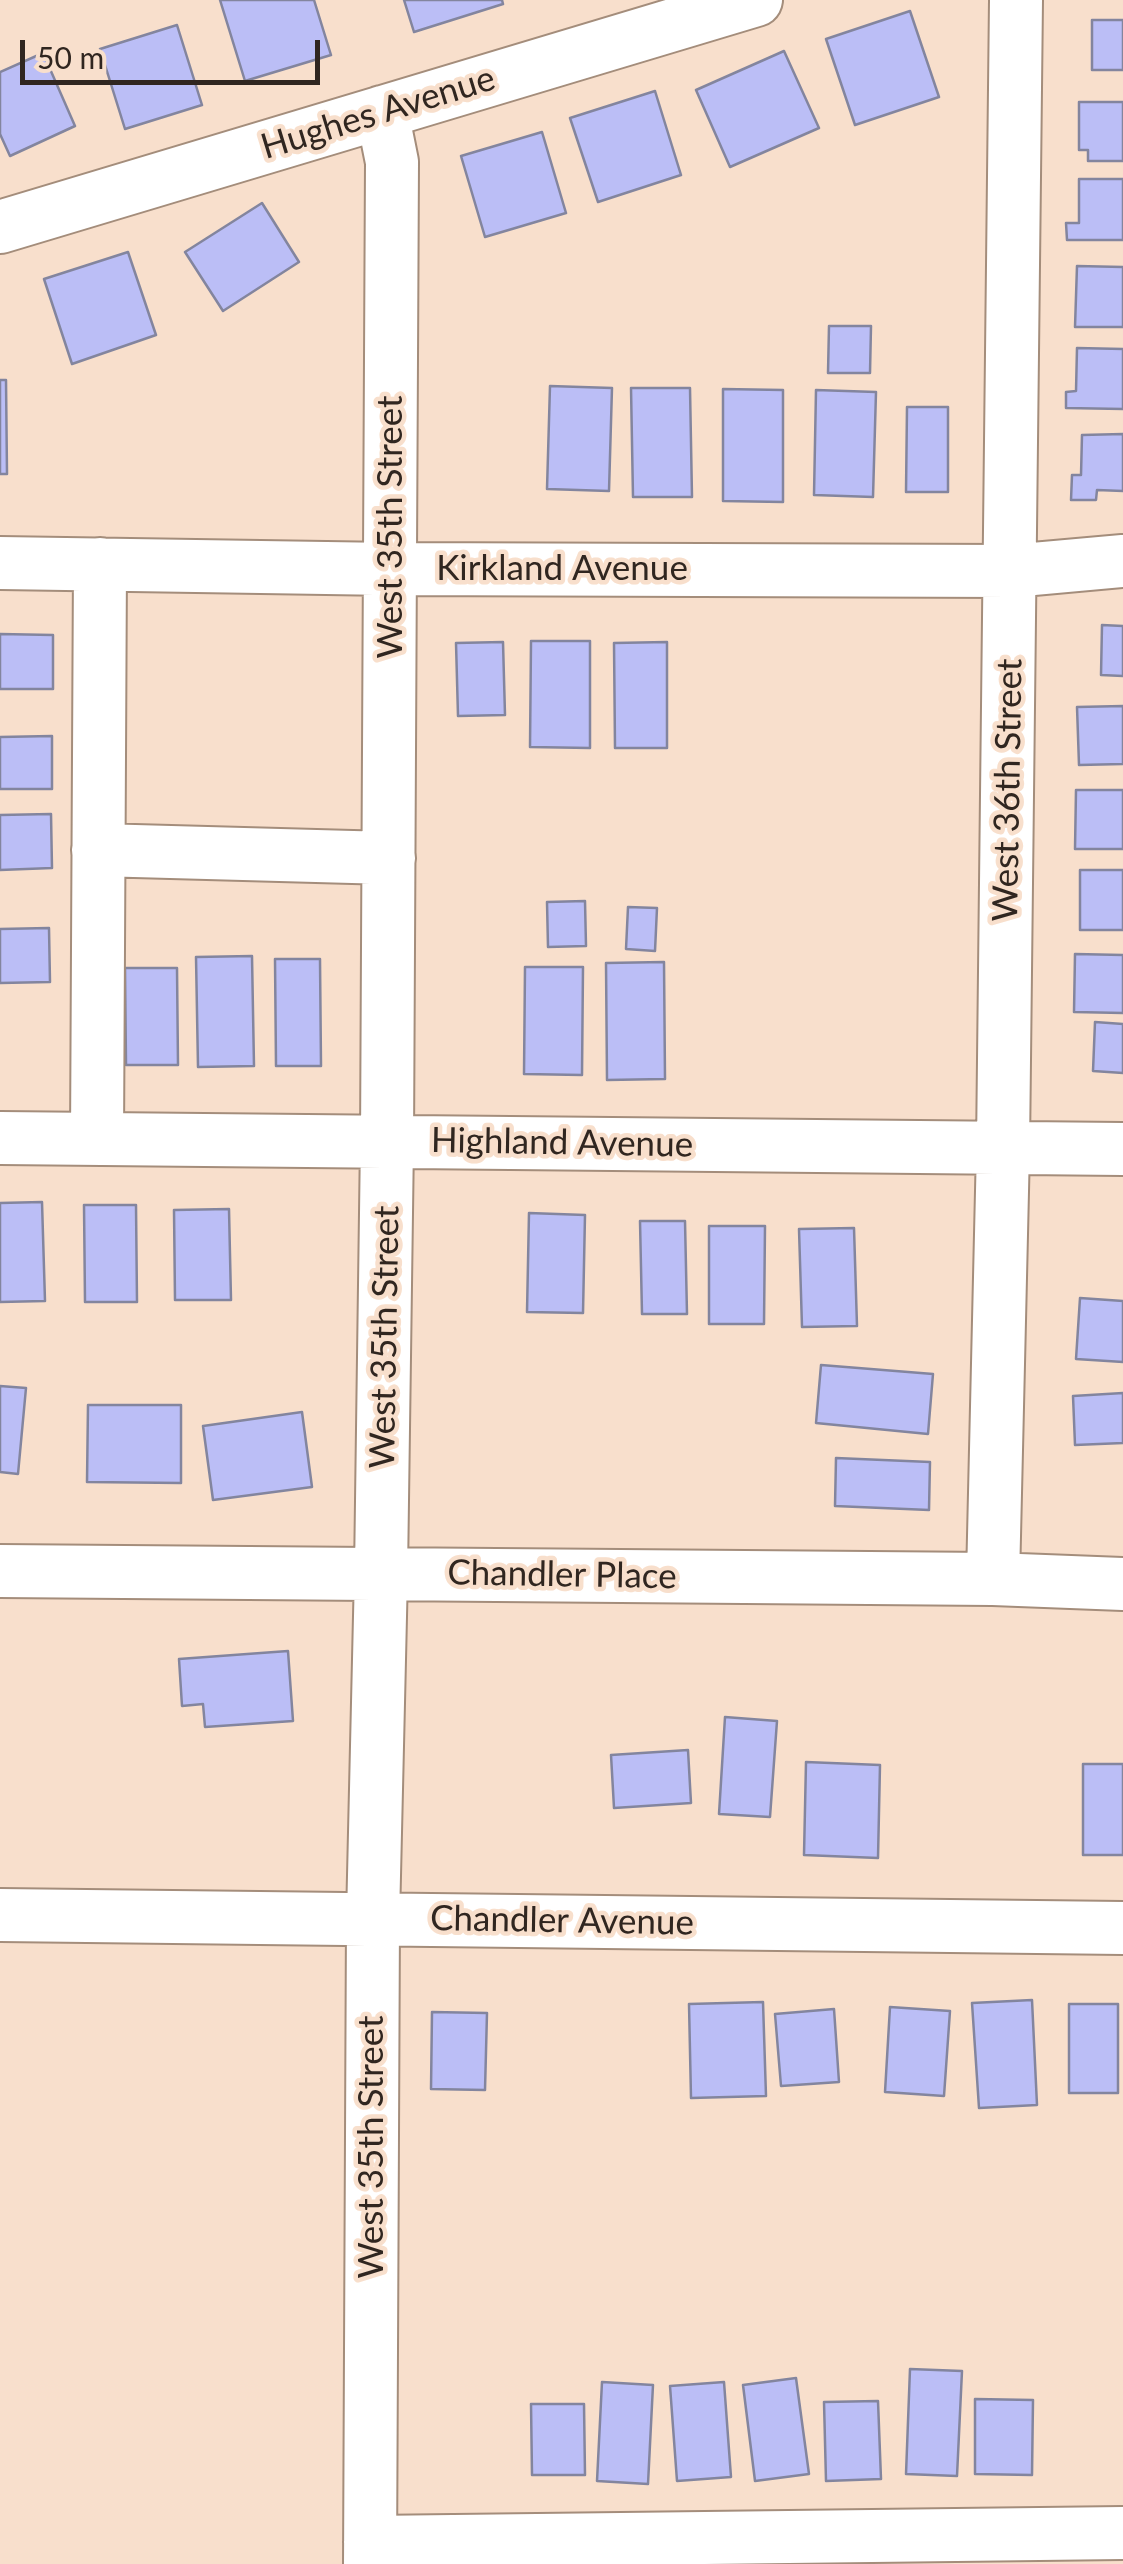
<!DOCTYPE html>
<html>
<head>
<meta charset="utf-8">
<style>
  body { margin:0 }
  #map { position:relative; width:1123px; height:2564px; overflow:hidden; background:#f8dfcc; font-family:Lato,sans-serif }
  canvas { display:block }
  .scale { position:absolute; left:20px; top:40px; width:300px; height:45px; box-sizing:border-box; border:5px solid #302620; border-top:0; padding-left:12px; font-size:30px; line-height:35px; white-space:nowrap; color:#302620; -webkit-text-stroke:8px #f8dfcc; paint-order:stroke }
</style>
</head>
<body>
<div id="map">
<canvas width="1123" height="2564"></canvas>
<div class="scale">50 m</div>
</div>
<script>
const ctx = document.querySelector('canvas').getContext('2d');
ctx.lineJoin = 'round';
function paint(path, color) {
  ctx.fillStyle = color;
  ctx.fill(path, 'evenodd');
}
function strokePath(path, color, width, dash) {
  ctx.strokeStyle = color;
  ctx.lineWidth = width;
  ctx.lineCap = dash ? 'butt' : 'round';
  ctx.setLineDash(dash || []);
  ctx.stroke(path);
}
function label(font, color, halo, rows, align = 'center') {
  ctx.font = font + ' Lato,sans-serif';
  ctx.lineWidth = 9;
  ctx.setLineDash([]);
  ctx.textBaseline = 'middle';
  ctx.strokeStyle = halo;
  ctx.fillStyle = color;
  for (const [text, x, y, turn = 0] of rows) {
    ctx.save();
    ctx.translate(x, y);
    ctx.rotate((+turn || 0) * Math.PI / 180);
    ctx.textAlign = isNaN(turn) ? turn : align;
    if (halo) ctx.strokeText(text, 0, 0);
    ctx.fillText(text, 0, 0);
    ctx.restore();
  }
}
const building = new Path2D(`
  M220,0H314L331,55L245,81Z
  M404,0H502L503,4L414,32Z
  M910,11L939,97L855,125L826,39Z
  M1092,20H1123V70H1092Z
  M177,25L202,105L125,129L100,49Z
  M784,51L819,128L730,167L696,90Z
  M43,53L75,126L10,156L0,134V72Z
  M655,91L681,175L598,202L570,118Z
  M1079,102H1123V161H1088V150H1079Z
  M542,132L566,213L485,237L461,156Z
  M1079,179H1123V240H1067L1066,223H1079Z
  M262,203L299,262L223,311L185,252Z
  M128,252L156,335L72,364L44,279Z
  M1077,266L1123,267V327H1075Z
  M829,326H871L870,373H828Z
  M1077,348L1123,349V409L1066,408V392L1076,391Z
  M0,380H6L7,474H0Z
  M550,386L612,388L609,491L547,489Z
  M631,388H690L692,497H633Z
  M723,389L783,390V502L723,501Z
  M816,390L876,392L873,497L814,495Z
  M907,407H948V492H906Z
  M1123,434V491L1097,490L1096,500H1071L1072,475H1081L1082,435Z
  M1102,625L1123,626V676L1101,675Z
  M0,634L53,635V689H0Z
  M531,641H590V748L530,747Z
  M503,642L505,715L458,716L456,643Z
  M667,642V748H615L614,643Z
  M1123,706V764L1079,765L1077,707Z
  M52,736V789H0V737Z
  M1076,790H1123V849H1075Z
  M51,814L52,868L0,870V815Z
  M1080,870H1123V930H1080Z
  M585,901L586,946L548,947L547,902Z
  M628,907L657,908L655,951L626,949Z
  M49,928L50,982L0,983V929Z
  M1075,954L1123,955V1013L1074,1012Z
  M252,956L254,1066L198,1067L196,957Z
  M275,959H320L321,1066H276Z
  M664,962L665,1079L607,1080L606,963Z
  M525,967H583L582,1075L524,1074Z
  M125,968H177L178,1065H126Z
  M1095,1022L1123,1024V1073L1093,1071Z
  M42,1202L45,1301L0,1302V1203Z
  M84,1205H136L137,1302H85Z
  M229,1209L231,1300H175L174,1210Z
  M529,1213L585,1215L583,1313L527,1312Z
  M640,1221H685L687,1314H642Z
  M709,1226H765L764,1324H709Z
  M854,1228L857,1326L802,1327L799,1229Z
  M1080,1298L1123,1301V1362L1076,1359Z
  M821,1365L933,1374L928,1434L816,1423Z
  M0,1386L26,1388L18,1474L0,1472Z
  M1123,1393V1443L1075,1445L1073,1396Z
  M88,1405H181V1483L87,1482Z
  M302,1412L312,1487L213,1500L203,1426Z
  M836,1458L930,1462L929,1510L835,1506Z
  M288,1651L293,1721L205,1727L203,1704L182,1706L179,1659Z
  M725,1717L777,1721L770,1817L719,1814Z
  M688,1750L691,1803L614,1808L611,1755Z
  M806,1762L880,1765L878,1858L804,1855Z
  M1083,1764H1123V1855H1083Z
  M1032,2000L1037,2105L979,2108L972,2003Z
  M763,2002L766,2096L691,2098L689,2004Z
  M1069,2004H1118V2093H1069Z
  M890,2007L950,2011L944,2096L885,2092Z
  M834,2009L839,2082L781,2086L775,2014Z
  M432,2012L487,2013L485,2090L431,2089Z
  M910,2369L962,2371L957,2476L906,2474Z
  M796,2378L809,2474L755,2481L743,2385Z
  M602,2382L653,2385L648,2484L597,2481Z
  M724,2382L731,2477L677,2481L670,2386Z
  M975,2399L1033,2400L1032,2475L975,2474Z
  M878,2401L881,2479L826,2481L824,2402Z
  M531,2404H584L585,2475H532Z`);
const minor = new Path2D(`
  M0,227L756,0
  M0,563L391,569L1011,571L1123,561
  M98,850L389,858
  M0,1138L1123,1149
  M97,1139L100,564
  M0,1571L993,1579L1123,1584
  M993,1579L1003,1148L1016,0
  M0,1915L1123,1928
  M370,2542L1123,2533
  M370,2564L373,1919L381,1573L387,1141L392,162L382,112`);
const streetNames = [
  ["Hughes Avenue",378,113,-17],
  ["West 35th Street",391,527,-90],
  ["Kirkland Avenue",562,569],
  ["West 36th Street",1008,790,-89],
  ["Highland Avenue",562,1143,1],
  ["West 35th Street",385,1337,-89],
  ["Chandler Place",562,1575,1],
  ["Chandler Avenue",562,1921,1],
  ["West 35th Street",372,2147,-90]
];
paint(building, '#bbbef6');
strokePath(building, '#83859e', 2.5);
strokePath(minor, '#a48d7b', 56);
strokePath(minor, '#fff', 52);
label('35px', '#302620', '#f8dfcc', streetNames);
</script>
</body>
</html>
